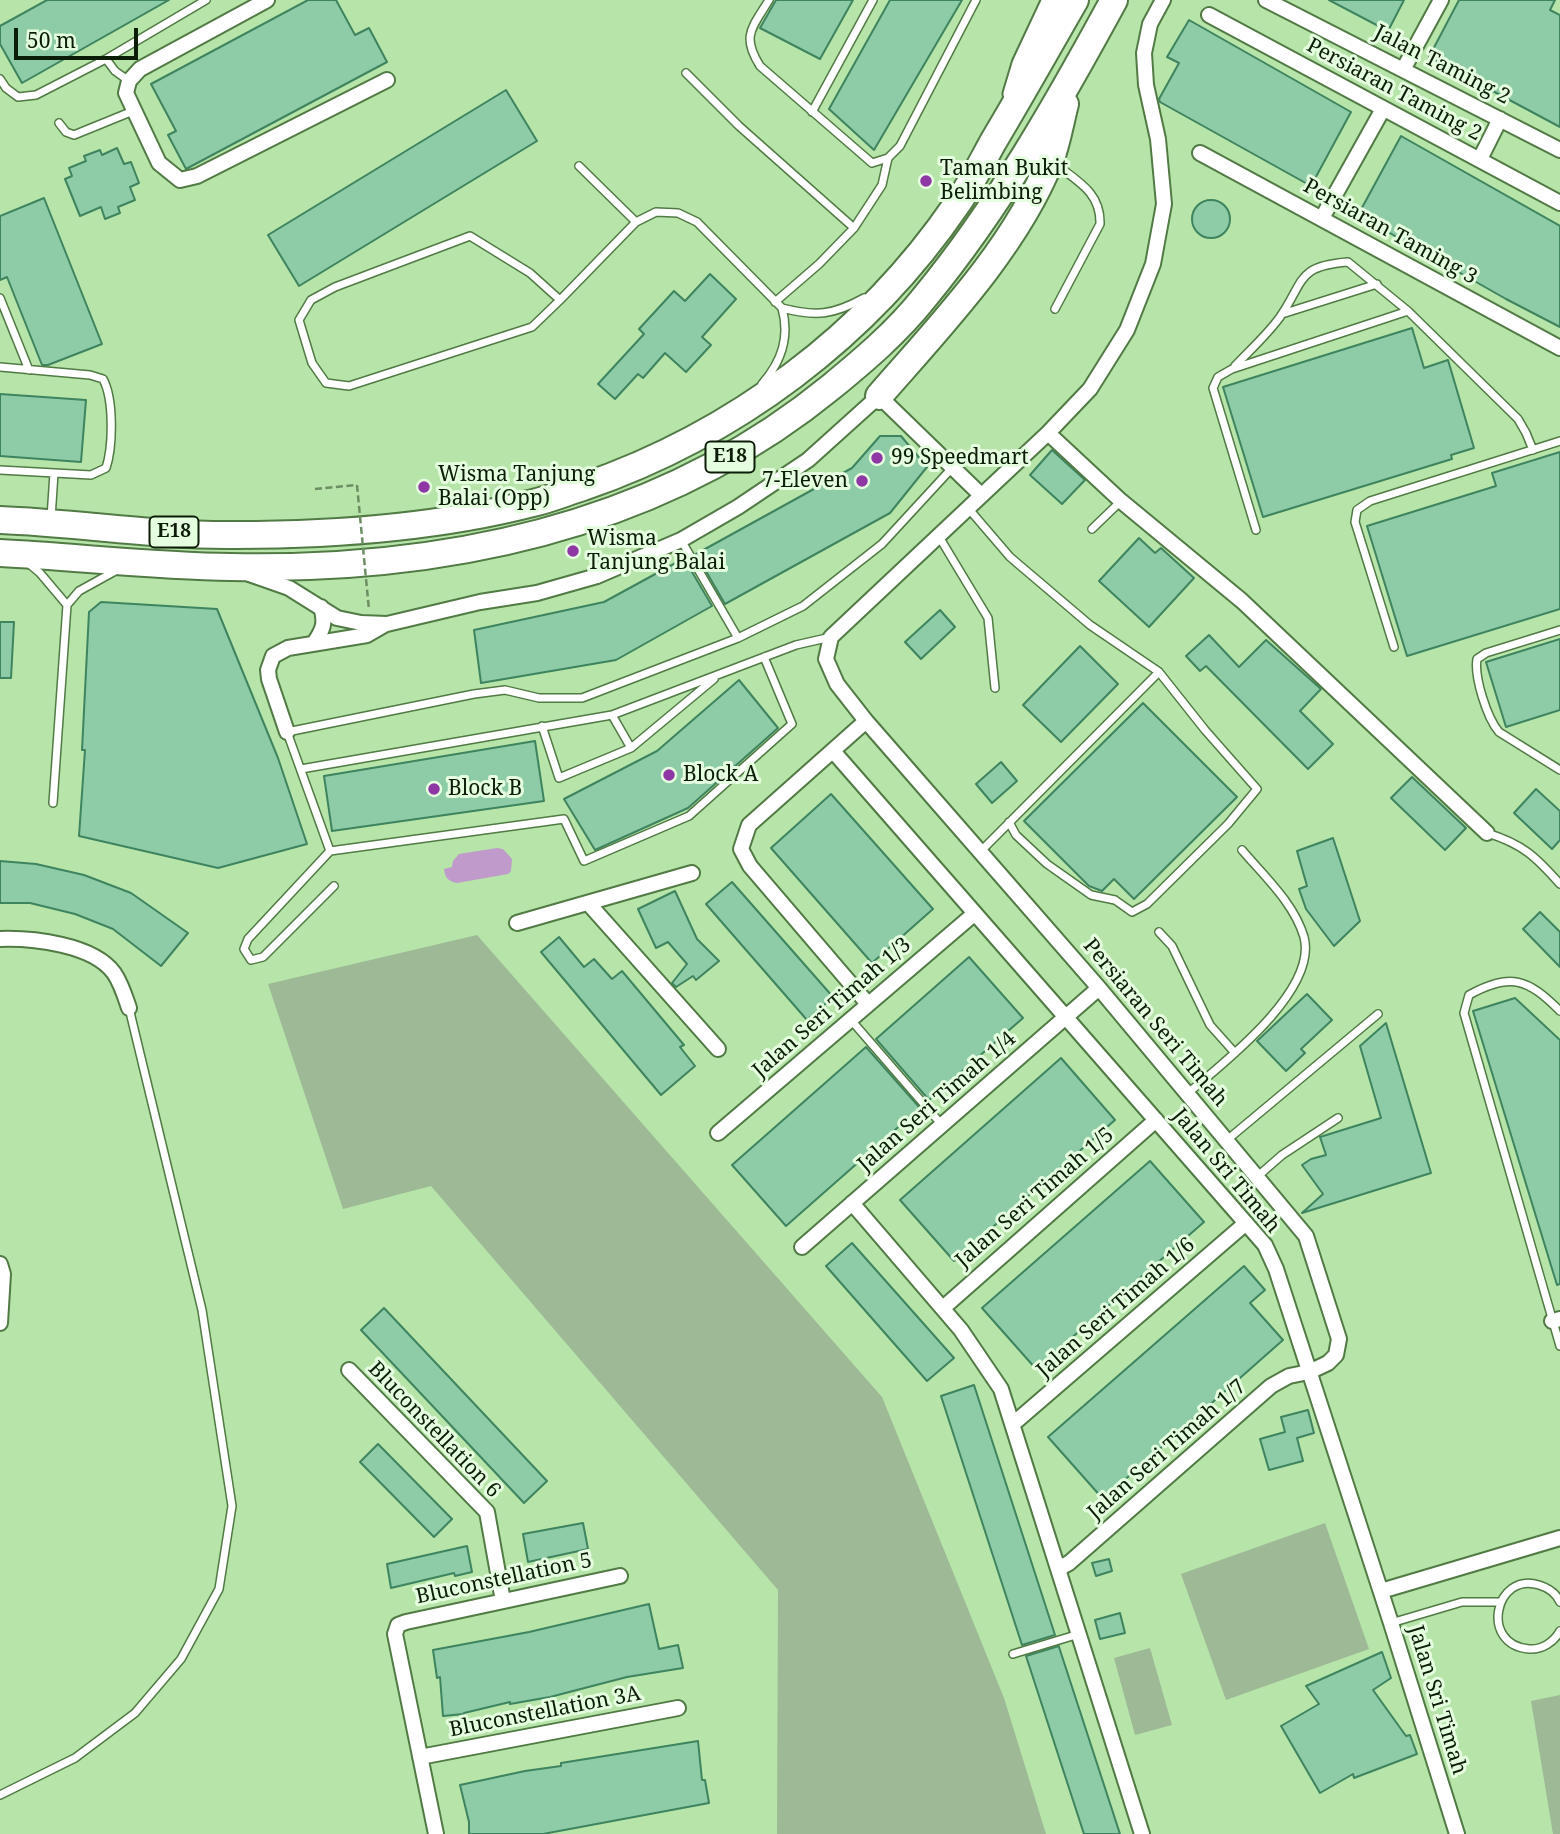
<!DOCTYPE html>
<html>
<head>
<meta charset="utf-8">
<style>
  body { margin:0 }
  #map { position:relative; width:1560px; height:1834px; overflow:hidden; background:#b6e4a9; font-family:"Noto Serif",serif }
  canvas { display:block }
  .scale { position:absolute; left:14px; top:28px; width:124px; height:32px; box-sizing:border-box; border:4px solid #0c1d07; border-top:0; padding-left:9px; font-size:21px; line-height:24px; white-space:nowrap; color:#0c1d07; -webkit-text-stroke:5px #e6fee0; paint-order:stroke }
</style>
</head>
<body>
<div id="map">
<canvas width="1560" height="1834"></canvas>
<div class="scale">50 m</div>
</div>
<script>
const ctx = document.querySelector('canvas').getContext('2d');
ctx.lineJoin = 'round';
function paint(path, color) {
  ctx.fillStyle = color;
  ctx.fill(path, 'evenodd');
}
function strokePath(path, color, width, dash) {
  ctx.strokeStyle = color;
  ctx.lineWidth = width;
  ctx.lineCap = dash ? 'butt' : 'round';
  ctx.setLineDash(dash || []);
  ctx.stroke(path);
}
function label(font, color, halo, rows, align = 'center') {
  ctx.font = font + ' "Noto Serif",serif';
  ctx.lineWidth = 6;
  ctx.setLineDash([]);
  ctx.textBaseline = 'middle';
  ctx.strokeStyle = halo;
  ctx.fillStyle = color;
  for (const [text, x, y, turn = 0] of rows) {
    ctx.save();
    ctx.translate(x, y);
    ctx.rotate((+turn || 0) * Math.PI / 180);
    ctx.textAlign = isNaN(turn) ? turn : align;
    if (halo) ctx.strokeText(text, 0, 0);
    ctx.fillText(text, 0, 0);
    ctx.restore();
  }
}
const green = new Path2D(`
  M477,935L882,1397L1004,1698L1046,1834H777L778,1590L431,1186L343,1209L268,984Z
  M1325,1523L1369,1649L1226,1700L1181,1574Z
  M1150,1648L1172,1725L1135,1735L1114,1658Z
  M1560,1695V1834H1553L1531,1701Z`);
const water = new Path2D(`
  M497,848L503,849L512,859L511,871L508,874L457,883C448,881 445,878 444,869L452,867L453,861L459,854Z`);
const building = new Path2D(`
  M47,0H169L22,83L0,44V26Z
  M308,0H336L355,35L369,28L387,62L186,169L168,135L176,131L151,84Z
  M776,0H853L820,59L760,28Z
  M890,0H962L874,150L829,109Z
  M1329,0H1404L1388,31Z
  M1459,0H1555L1550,10L1560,15V127L1429,57Z
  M1189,20L1351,112L1311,186L1160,102L1159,99L1179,63L1167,57Z
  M506,90L537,141L299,286L268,235Z
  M1401,136L1560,226V327L1506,299L1358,215Z
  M117,148L124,164L131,162L139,183L130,187L135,200L118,207L120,213L105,219L101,207L80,216L65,179L72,176L69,168L86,161L84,156L100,150L102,155Z
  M44,198L102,344L48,365H42L7,277L0,280V216Z
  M1192 219a19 19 0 1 1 38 0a19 19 0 1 1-38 0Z
  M710,274L736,299L702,337L711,345L686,372L665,353L643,378L638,374L615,399L598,384L644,334L639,329L674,291L685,301Z
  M1412,328L1424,368L1448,360L1474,448L1451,455L1452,459L1263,517L1223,387Z
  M0,394L86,400L81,462L0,456Z
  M880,436H901L927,467L890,513L725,604L696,554L852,468Z
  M1052,450L1085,480L1062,504L1030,475Z
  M1560,452V609L1407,656L1367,526L1496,486L1492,473Z
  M1139,538L1155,553L1161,548L1194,578L1149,627L1099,581Z
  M681,560H685L712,606L616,660L481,683L474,630L604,602Z
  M101,602L217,609L278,758L307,844L218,868L79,836L85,750H82L89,612Z
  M940,610L955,627L921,659L905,642Z
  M0,622H14L11,678H0Z
  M1209,635L1239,667L1266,640L1321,689L1300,711L1333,744L1308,769L1206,666L1200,671L1186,656Z
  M1560,639V710L1506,727L1486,662Z
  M1080,646L1118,684L1061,742L1023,705Z
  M739,680L778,728L688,808L595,850L564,799L657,751Z
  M1143,703L1237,797L1134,899L1114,879L1102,891L1089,886L1024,821Z
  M535,741L544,801L332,831L324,776Z
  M1001,762L1017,781L992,803L976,784Z
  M1412,777L1466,828L1445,850L1391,798Z
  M1536,789L1560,811V840L1552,849L1514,813Z
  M831,794L933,909L872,963L771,848Z
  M1333,838L1360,921L1334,946L1306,909L1299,889L1307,886L1297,851Z
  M0,861L36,864L84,875L131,893L188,933L161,966L113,929L75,914L30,903H0Z
  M732,882L833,997L807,1020L706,904Z
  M675,891L697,939L719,961L696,980L693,976L676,987L672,983L687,964L668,942L656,948L638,909Z
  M1540,912L1560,932V967L1523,929Z
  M559,937L584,967L594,959L612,979L622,971L684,1045L680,1047L695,1066L661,1095L541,952Z
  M969,957L1023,1018L929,1100L876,1039Z
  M1307,994L1332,1020L1301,1049L1305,1053L1286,1071L1257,1041Z
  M1515,998L1560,1040V1284L1557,1285L1473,1011Z
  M1386,1023L1431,1173L1302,1213L1323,1194L1302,1165L1311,1159L1326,1155L1320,1137L1381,1118L1360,1046Z
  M866,1047L920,1108L786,1226L732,1165Z
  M1061,1058L1115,1120L954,1261L900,1200Z
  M1150,1161L1204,1222L1036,1369L982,1308Z
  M852,1243L954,1358L927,1381L826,1266Z
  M1244,1266L1265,1290L1250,1303L1283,1340L1103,1499L1048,1437Z
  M384,1308L547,1481L524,1503L361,1330Z
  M974,1385L1055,1635L1022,1645L941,1396Z
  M1308,1410L1314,1433L1297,1438L1303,1461L1269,1470L1260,1439L1285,1432L1281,1417Z
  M378,1444L452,1519L434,1537L360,1462Z
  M583,1523L588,1549L528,1562L523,1534Z
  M467,1546L472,1572L455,1576L454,1573L391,1588L387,1564Z
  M1109,1559L1112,1571L1096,1576L1092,1563Z
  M649,1604L659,1649L678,1645L683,1668L627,1677L550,1697L510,1704V1702L464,1713V1714L443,1716L440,1677L437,1678L433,1650L529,1632Z
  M1120,1613L1125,1633L1100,1639L1095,1620Z
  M1059,1646V1647L1120,1834H1084L1026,1656Z
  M1382,1652L1391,1678L1373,1690L1406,1736L1410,1735L1417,1754L1354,1778L1353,1774L1320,1793L1281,1726L1319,1704L1306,1686Z
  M698,1741L702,1780H705L709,1803L543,1834H469V1822L460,1785L525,1771L561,1766V1763Z`);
const path = new Path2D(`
  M315,489L357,485`);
const service = new Path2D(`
  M769,0C752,28 741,36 760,66L872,163L888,158L900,146L976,0
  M106,59L206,0
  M686,73L739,126L854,228
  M0,79L6,88L18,97L36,95L106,59L115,71L129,81
  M812,112L873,0
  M59,123L66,132L74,135L133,111
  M1054,163C1077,181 1101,192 1100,224L1055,309
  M579,166L636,222
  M470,236L530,273L560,300L532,327L349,386L326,383L312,363L299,320L311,300L335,287Z
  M0,298L29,370
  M560,300L636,222L656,212L678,213L697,222L782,308C790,337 782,361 762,384
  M775,302L819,264L854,228L882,185L888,158
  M782,308C816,317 833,315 864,298
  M1282,314L1377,284
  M1235,366C1250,350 1267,335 1280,317C1305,281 1296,266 1348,262L1408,311
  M0,367L90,375L103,379C114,399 113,447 106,468L91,475L0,470
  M968,508L1010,557L1090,625L1159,672L1205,730L1257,789L1228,824L1147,904L1132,912L1115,900L1091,895L1047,864L1016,835L1009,822
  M51,518L54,473
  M1092,529L1121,501
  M1256,530L1213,388L1218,377L1232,369L1408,311L1518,419L1526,433L1533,450
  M938,535L988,618L995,688
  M681,540L738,638
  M27,562L40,573L67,605
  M1560,630L1486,653L1477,659C1474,677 1487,718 1499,732L1560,770
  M1394,647L1355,522L1357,510L1370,501L1560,441
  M612,715L631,748
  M542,726L559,778L631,748L714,679
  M301,769L612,715L796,645L831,637
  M53,803L67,605L79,591L117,570
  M1487,833C1523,844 1536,857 1560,884
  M330,851L287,732L474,694L505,690L539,698H582L738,638L803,606L882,544L952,468
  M980,852L1159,672
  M334,886L263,957L251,960L244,949L248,939L330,851L564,819L584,861L689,816L792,724L764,657
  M1159,932L1172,946L1210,1025L1235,1053
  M1560,1011C1528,979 1511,972 1469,995L1464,1013L1560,1346
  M851,1020L942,1125
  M1188,1093C1225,1062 1318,990 1304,937C1294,903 1264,876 1242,850
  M1227,1140L1378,1014
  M1258,1176L1282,1155L1338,1118
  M1560,1602C1556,1593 1549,1588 1539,1585C1495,1571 1479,1645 1529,1649C1542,1650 1554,1642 1560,1631
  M1391,1623L1462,1602H1501
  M1013,1654L1079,1634
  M0,1795L75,1758L135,1713L181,1659L219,1589L232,1506L202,1310L129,1008`);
const minor = new Path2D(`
  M267,0L140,69L129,81L126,93L159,163L180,180L197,176L387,80
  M1266,0L1560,150
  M1209,15L1560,203
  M1404,68L1441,0
  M1200,153L1560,348
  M1480,159L1500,119
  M1322,218L1383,109
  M1048,433L1121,501L1242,601L1487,833
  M249,574L289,588L337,618L361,623L387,624L480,602L537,593L597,576L681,540L738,507L808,460L879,396L981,495
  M314,643C323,630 326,623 321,607
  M866,721L749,825L741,849L750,866L868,1004
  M287,732L269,679L268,670L273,656L288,648L367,635L386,624
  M833,751L1265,1245L1276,1269L1391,1623L1457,1834
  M589,904L718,1049
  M517,923L692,873
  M0,939C32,938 93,944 114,973C121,983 125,996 129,1008
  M718,1133L974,914
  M852,1203L961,1330L1001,1389L1142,1834
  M802,1247L1099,988
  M0,1264L3,1274L0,1323
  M943,1308L1156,1120
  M1552,1321L1560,1319
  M349,1370L487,1512L503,1601
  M1013,1424L1246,1223
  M1058,1569L1069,1563L1271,1386L1289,1376L1309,1372L1328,1363L1336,1355L1339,1339L1306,1236L1099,988L866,721L837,684L826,659L831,637L1048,433L1090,389L1127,330L1153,264L1164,204L1158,139L1146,85L1144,53L1150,24L1163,0
  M1381,1591L1560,1538
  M420,1757L678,1708
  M436,1834L395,1634L398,1625L406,1622L620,1576`);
const secondary = new Path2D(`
  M1013,94L1022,64L1052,0`);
const motorway = new Path2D(`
  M879,396C940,326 1015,248 1050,161C1057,143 1060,123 1065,104
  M0,520C78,523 157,536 235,535C335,535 436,528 533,503C550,499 567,492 583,487C734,435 867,336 957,204C971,184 982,162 993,142C1021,95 1048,47 1075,0
  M0,553C77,557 154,566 231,567C447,571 661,526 831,387C864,360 897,332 924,298C999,207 1058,103 1114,0`);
const pathBridge = new Path2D(`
  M357,485L369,610`);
const markers = [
  [926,181,7,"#8e37a5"],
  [877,458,7,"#8e37a5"],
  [862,481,7,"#8e37a5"],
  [424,487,7,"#8e37a5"],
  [573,551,7,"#8e37a5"],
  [669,775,7,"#8e37a5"],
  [434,789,7,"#8e37a5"]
];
const shields = [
  [730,457,49],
  [174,532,49]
];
const shieldNames = [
  ["E18",730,457],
  ["E18",174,532]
];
const streetNames = [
  ["Jalan Taming 2",1442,65,27],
  ["Persiaran Taming 2",1394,90,28],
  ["Persiaran Taming 3",1390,232,29],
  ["Jalan Seri Timah 1/3",832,1008,-41],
  ["Persiaran Seri Timah",1155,1023,50],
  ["Jalan Seri Timah 1/4",937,1102,-41],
  ["Jalan Sri Timah",1226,1171,50],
  ["Jalan Seri Timah 1/5",1035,1198,-41],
  ["Jalan Seri Timah 1/6",1116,1308,-41],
  ["Bluconstellation 6",434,1430,46],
  ["Jalan Seri Timah 1/7",1167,1450,-41],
  ["Bluconstellation 5",504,1579,-12],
  ["Jalan Sri Timah",1437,1700,73],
  ["Bluconstellation 3A",545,1712,-11]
];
const poiNames = [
  ["Taman Bukit",940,169],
  ["Belimbing",940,193],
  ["99 Speedmart",891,458],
  ["Wisma Tanjung",438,475],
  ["Balai (Opp)",438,499],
  ["7-Eleven",848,481,"right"],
  ["Wisma",587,539],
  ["Tanjung Balai",587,563],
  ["Block A",683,775],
  ["Block B",448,789]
];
paint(green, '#9eb996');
paint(water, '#bf9acb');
paint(building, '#8ecba7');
strokePath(building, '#3e845f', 2);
strokePath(service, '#517a44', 10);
strokePath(minor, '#517a44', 18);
strokePath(secondary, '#517a44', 23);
strokePath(motorway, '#517a44', 30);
strokePath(path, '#6d8e63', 2.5, [7, 3.5]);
strokePath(service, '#fff', 7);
strokePath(minor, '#fff', 14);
strokePath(secondary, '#fff', 19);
strokePath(motorway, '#fff', 26);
strokePath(pathBridge, '#6d8e63', 2.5, [7, 3.5]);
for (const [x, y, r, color] of markers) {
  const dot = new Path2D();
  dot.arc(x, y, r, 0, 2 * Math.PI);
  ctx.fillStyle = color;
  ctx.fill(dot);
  strokePath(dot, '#e6fee0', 2.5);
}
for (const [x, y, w] of shields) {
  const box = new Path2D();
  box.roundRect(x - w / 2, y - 15.5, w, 31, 5);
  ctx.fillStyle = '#e6fee0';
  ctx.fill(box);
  strokePath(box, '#0c1d07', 2);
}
label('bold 19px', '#0c1d07', null, shieldNames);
label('21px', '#0c1d07', '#e6fee0', streetNames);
label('21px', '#0c1d07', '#e6fee0', poiNames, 'left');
</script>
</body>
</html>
